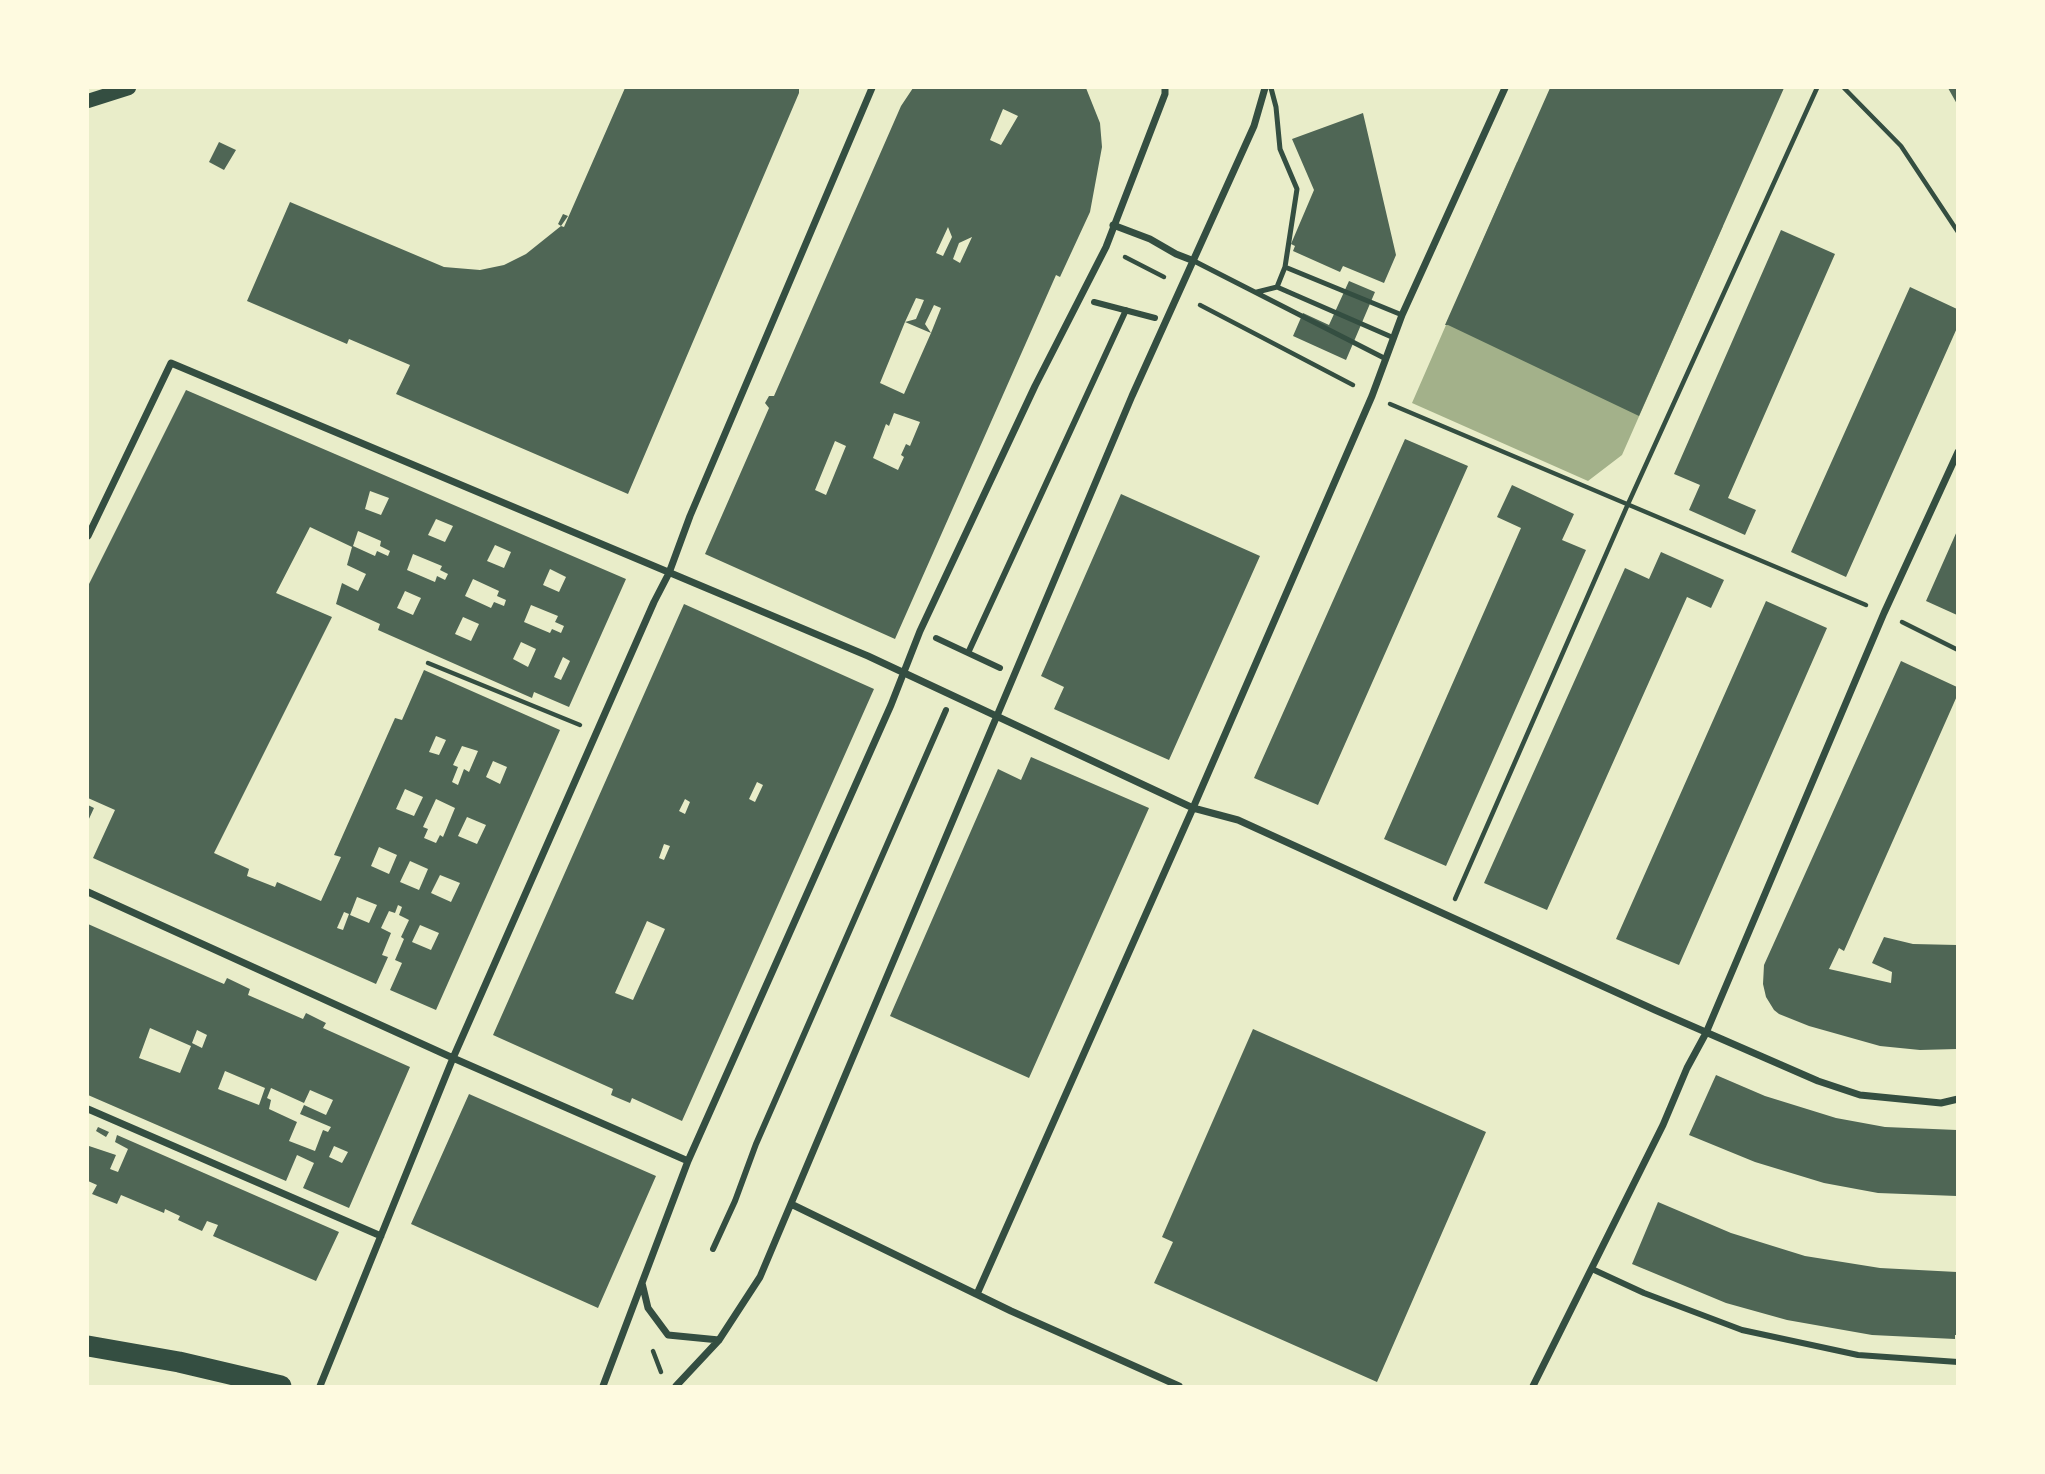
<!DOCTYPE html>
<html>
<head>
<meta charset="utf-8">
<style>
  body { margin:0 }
  #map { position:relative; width:2045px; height:1474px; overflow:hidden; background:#e9edc9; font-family:Arial,sans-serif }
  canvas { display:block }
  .frame { position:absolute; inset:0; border:89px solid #fefae0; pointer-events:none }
</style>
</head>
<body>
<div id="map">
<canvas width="2045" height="1474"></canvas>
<div class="frame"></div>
</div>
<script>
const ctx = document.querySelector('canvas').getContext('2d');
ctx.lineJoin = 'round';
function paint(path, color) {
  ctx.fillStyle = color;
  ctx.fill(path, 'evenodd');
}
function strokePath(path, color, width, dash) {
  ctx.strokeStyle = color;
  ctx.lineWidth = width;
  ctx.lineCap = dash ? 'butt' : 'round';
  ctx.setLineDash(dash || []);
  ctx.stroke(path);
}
const water = new Path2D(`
  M1517,162L1542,172L1723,226L1622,455L1588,481L1412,403Z`);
const building = new Path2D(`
  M625,88H799V93L628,494L396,394L410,365L349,339L347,344L247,301L290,202L444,267L480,270L504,265L526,254L561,226L564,227Z
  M913,88H1086L1100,123L1102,147L1090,212L1060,277L1056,275L895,639L705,554L769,408L765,403L769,396H774L901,106ZM1003,109L1018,116L1001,145L990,140ZM948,227L952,237L943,256L936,253ZM972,237L960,263L953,259L959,243ZM916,298L924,300L916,319L905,322ZM934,305L941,308L931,333L904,394L880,383L905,322L931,333L925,324ZM894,413L920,422L910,446L906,444L901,455L904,457L898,470L873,458L886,424L889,426ZM835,441L846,446L826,495L815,490Z
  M1550,88H1784L1639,416L1448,325H1445Z
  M1948,88H1957V104Z
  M1363,113L1396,255L1384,283L1343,266L1340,272L1293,251L1295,246L1291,244L1314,190L1292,139Z
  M219,142L236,150L224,170L209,162Z
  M563,214L568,216L561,226L558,224Z
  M1781,230L1835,254L1728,498L1756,510L1745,535L1689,510L1700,485L1674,474Z
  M1349,281L1375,292L1346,360L1293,336L1303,313L1329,325Z
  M1910,287L1957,309V328L1846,577L1791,552Z
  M186,390L626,579L569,707L534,692L532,698L378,630L380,624L336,604L342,583L358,591L366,574L347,565L352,547L310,527L276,593L332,617L214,853L249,869L247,876L275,887L277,882L321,901L341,857L334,855L395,718L402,720L424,670L560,730L436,1010L390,990L402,963L395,960L404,939L401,937L409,920L399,915L402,907L398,905L395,913L389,911L381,928L391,933L382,955L388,957L376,984L93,858L115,810L88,798V586ZM370,491L389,498L381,515L365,509ZM436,519L453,526L445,542L428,535ZM358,531L381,541L380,546L390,551L388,556L377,551L375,556L353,546ZM495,545L511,552L504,568L487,561ZM413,554L442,566L440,570L448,574L445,580L437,576L435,582L407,570ZM550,569L566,577L559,592L543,585ZM473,579L499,591L497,596L506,600L504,606L494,602L491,608L465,596ZM405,591L421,598L413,615L397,608ZM531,605L558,616L555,622L564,626L561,633L552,629L550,633L524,622ZM463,617L479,624L471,641L455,634ZM521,642L536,649L528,667L513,659ZM563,657L570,661L561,680L554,677ZM436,736L446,740L439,755L429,752ZM462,746L478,751L469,772L464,769L458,785L452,782L458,767L453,765ZM493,761L507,767L500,784L486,777ZM405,789L423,797L414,816L396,809ZM436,799L455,808L443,837L440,835L436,843L424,838L428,829L423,827ZM467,817L486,825L477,844L458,836ZM379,847L397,855L389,874L371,866ZM410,861L428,869L419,890L400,882ZM440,875L460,883L451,902L431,893ZM357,897L377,905L369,923L350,915ZM344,912L349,914L343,930L337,928ZM420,925L439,933L431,950L412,942Z
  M1405,439L1468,466L1318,805L1254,778Z
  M1512,485L1574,514L1562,540L1586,550L1446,866L1384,839L1521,528L1497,517Z
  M1121,494L1260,556L1169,760L1054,709L1064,687L1041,676Z
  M1957,531V615L1926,601Z
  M1661,552L1724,580L1711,608L1687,597L1547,910L1484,883L1625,568L1649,579Z
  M1766,601L1827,628L1679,965L1616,939Z
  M684,604L874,689L682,1121L632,1098L630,1103L611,1095L613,1089L493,1035ZM757,782L763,785L755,802L749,799ZM685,799L690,802L685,814L679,811ZM664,844L670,846L664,860L659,858ZM647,921L665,929L633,1000L615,993Z
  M1901,661L1957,687V696L1844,951L1839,948L1829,969L1891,983L1892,972L1872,963L1884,937L1913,944L1957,945V1049L1920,1050L1880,1046L1809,1026L1779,1014L1774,1010L1766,997L1763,984L1764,965Z
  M1031,757L1149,808L1029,1078L890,1016L998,769L1021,780Z
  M88,805L94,808L88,821Z
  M88,924L217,981L224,984L227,978L250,989L248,995L303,1019L306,1013L326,1023L323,1028L410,1067L349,1208L303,1188L314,1163L297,1155L286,1181L88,1095ZM150,1028L191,1046L180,1073L139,1058ZM197,1030L207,1035L202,1048L192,1043ZM225,1071L265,1088L259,1105L218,1089ZM271,1088L304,1103L310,1090L333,1100L326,1115L304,1105L300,1114L331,1127L328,1132L323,1130L315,1151L289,1141L297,1122L269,1109L271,1100L267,1098ZM334,1146L348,1152L342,1163L329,1157Z
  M1253,1029L1486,1132L1377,1382L1154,1283L1173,1242L1162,1237Z
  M1716,1075L1765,1096L1836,1118L1885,1127L1957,1130V1196L1878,1193L1824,1183L1755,1162L1689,1135Z
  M469,1094L656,1176L598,1308L411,1224Z
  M98,1127L109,1132L106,1137L96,1131Z
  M117,1135L339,1232L316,1281L213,1236L218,1225L207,1221L202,1231L178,1220L180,1216L165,1209L164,1213L121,1195L117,1204L92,1194L97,1185L88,1181L89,1146L116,1155L110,1169L118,1172L128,1149L115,1142Z
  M1658,1202L1731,1233L1805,1256L1880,1268L1957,1272V1335H1955V1339L1872,1335L1787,1320L1726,1303L1632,1264Z`);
const path = new Path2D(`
  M1844,88L1901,146L1958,232
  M1125,257L1164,277
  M1200,305L1353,385
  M1390,404L1866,605
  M1902,622L1958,650
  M428,663L580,725
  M1455,899L1628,504L1817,88
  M653,1351L661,1372`);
const service = new Path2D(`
  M1194,261L1386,359
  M1285,267L1402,315
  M1277,287L1394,338
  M1257,292L1277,287L1285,267L1297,189L1280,149L1276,107L1271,88`);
const pedestrian = new Path2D(`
  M1094,302L1155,318
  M936,638L1000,668
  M968,653L1126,310
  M713,1249L735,1201L756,1144L946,710
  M1592,1269L1644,1293L1742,1330L1858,1355L1958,1362`);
const minor = new Path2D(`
  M1113,225L1150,239L1176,254L1194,261
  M88,536L171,363L868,656L1193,808L1238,820L1655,1010L1818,1081L1860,1095L1941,1103L1958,1099
  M88,892L453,1058L688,1161
  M88,1109L381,1236
  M791,1204L1011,1311L1179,1386
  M642,1283L648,1308L668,1335L719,1340
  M977,1294L1193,808L1372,396L1402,315L1505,88
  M320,1386L453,1058L654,602L669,573L690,516L872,88
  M603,1386L688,1161L891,705L920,631L1035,386L1106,247L1165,94V88
  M676,1386L719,1340L760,1277L1132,396L1254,126L1265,88
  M1533,1386L1663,1125L1687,1068L1706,1033L1884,613L1958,452`);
const secondary = new Path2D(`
  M88,101L129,88`);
const motorway = new Path2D(`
  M88,1346L179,1362L281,1386`);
paint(water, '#a3b18a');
paint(building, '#4f6655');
strokePath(path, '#344e41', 4.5);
strokePath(service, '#344e41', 5);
strokePath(pedestrian, '#344e41', 6);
strokePath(minor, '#344e41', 7);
strokePath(secondary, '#344e41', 14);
strokePath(motorway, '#344e41', 21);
</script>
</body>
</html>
